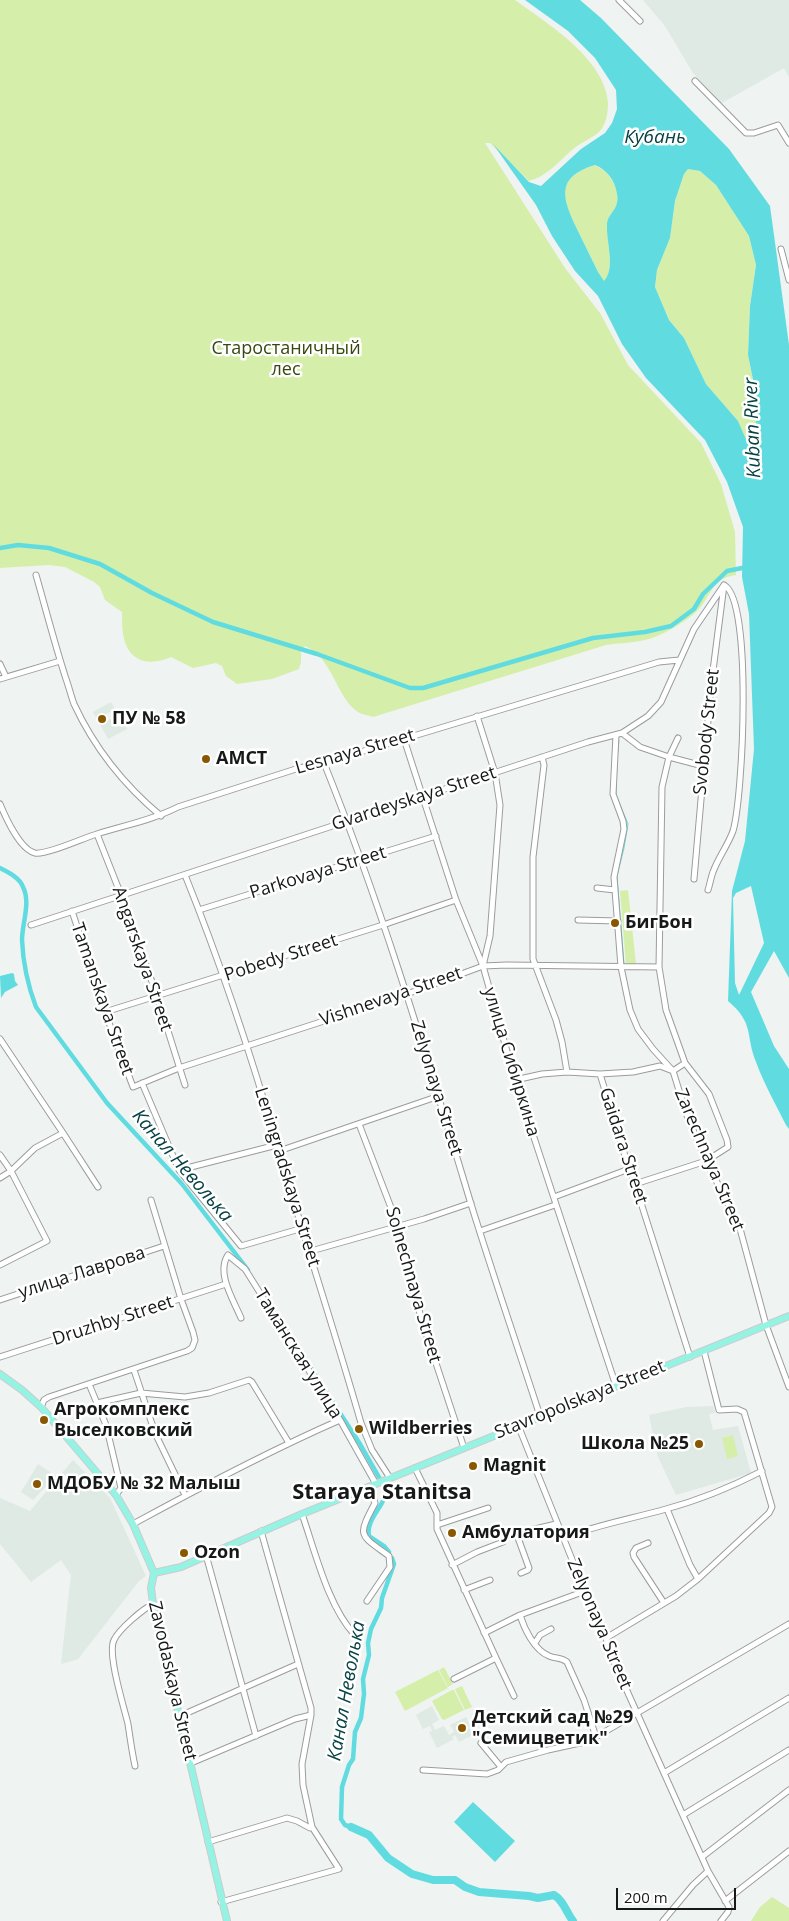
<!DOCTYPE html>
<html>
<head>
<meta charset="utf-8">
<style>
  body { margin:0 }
  #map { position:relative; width:789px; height:1921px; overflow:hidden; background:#eff3f1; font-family:"Open Sans",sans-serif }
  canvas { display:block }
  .scale { position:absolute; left:616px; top:1888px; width:120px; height:22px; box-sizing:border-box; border:2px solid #171918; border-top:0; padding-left:6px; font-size:15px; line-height:18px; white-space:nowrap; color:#171918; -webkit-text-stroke:4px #fff; paint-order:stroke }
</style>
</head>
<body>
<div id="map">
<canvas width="789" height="1921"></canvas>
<div class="scale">200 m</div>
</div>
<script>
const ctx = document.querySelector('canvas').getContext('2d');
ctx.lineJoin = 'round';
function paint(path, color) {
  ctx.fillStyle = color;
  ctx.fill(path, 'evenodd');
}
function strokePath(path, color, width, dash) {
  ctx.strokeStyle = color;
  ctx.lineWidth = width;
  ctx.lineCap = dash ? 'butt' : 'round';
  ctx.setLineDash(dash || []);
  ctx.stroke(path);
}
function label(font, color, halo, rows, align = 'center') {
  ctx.font = font + ' "Open Sans",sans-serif';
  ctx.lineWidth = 5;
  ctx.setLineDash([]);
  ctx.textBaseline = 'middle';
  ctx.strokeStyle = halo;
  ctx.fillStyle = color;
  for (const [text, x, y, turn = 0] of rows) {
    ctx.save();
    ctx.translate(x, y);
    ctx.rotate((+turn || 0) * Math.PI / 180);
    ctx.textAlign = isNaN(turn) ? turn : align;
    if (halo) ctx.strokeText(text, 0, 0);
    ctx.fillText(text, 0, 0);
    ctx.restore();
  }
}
const built = new Path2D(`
  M643,0H789V77L784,68L720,104L693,73L665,26Z
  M111,702L115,709L104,715L107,721L113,718L118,726L124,723L127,729L108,739L93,712Z
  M713,1406L715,1413L709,1414L713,1430L738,1426L751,1473L676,1495L658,1457L649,1415L687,1407Z
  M73,1460L110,1498L146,1576L139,1581L78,1659L61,1664L71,1575L61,1560L31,1582L0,1544V1498L30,1511Z
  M38,1464L56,1476L33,1500L21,1492Z
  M432,1706L439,1720L432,1724L435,1730L444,1726L449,1735L454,1732L450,1725L466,1717L475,1734L459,1742L455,1735L452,1737L454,1739L437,1748L429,1732L432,1731L430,1726L423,1729L416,1715Z`);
const green = new Path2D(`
  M0,0H515C548,24 604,58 608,102C608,111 607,123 600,131C594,137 584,141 577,146C560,159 550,175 529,181L490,143H485L565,268L600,313L628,365L701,443L721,484L735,532L736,575C710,578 711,599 695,613C683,623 660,637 645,640C632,643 619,643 606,645L373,717C369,715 362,715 358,712C336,698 334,659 305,646L301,650V662L299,669L272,679L237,684L226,676L222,666L216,663L193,668L171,657C155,664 136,665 127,647C122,638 122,623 122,612L105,600L100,587L94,582L65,567L49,565L0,568Z
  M595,165C607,171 615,180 617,194C620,210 607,213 607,225C606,242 616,268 604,282L598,272C591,258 584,243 577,229C562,198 554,178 595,165Z
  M688,169L700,171L716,185L749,236L756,265L750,306L748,355L758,404L752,454L738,421L706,384L684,338L669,320L655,287L657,270L670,238L675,201L684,174Z
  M628,890L636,964L626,965L620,891Z
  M733,1435L738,1456L727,1459L722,1438Z
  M444,1667L453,1684L448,1687L439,1670Z
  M438,1670L448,1688L405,1711L395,1692Z
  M462,1686L472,1707L465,1710L455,1689Z
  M452,1690H454L464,1710L444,1720L442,1719L432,1701Z
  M772,1897L789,1908V1921H751L760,1907Z`);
const water = new Path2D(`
  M525,0H580L601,18L729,149L770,206L789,345V978L774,951L751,992L774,1046L789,1069V1129L786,1125C776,1105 764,1084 756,1062C745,1035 755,1024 728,1001L732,891L745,841L754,749L749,614L742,577L743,527L727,482L705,440L646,378L622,344L598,296L575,271L552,236L536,205L493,144L529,182L541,186L581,149L605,133L612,123L617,109L616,90L595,58L568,31ZM595,165C607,170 615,180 617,194C620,210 607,213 607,225C606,242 616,268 604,281L598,272C591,258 584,243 577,229C562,198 555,177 595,165ZM688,169L700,171L716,185L749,236L756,265L750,306L748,355L758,404L752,453L738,421L706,384L684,338L669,320L655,287L657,270L670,238L675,201L684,174ZM751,886L764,943L739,995L735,983L733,898L736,893Z
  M12,973L14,974L15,981L18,985L5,992L1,998L0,976Z
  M473,1802L515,1841L495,1862L454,1822Z`);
const stream = new Path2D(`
  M617,758L619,741
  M617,762L616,795L628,824L624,848L617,876L624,964`);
const canal = new Path2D(`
  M0,548L18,545L49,548L100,564L152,593L213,622L317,654L410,688H423L593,638L645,632L671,626L694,609L703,594L727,571L742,568
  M0,868C8,872 20,878 23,887C31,903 22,923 22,940C23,963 28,986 36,1007L107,1103L182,1184L248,1270
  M279,1319L360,1444L380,1479
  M384,1485C392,1502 365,1516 369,1536L384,1546L389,1552
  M351,1827L345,1825L341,1819L342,1787L349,1765L353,1759L355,1732L361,1718L364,1694L363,1679L369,1655L368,1643L371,1629L381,1608L382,1598L394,1564L392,1558`);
const river = new Path2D(`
  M351,1827L369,1835L388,1858L412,1874L433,1880H455L465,1887L479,1892L529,1896L538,1898L554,1895C564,1901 566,1912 573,1921`);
const minor = new Path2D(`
  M619,0L640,21
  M695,81L746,133H754L778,125L789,143
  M781,249L789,280
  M36,575C46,610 55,645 66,679C69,687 71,696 74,704C94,747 125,786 161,816
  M0,664L6,677
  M0,679L60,661
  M477,716L495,773L500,805L490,936L483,966
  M622,733L640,747L669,757L703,766
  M616,735L613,794L623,821L624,829L614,877L621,967L630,1010L638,1029L653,1049L673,1071L686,1113L706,1161L739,1225L766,1325L789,1387
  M404,739L456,900L483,966L515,1080L616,1386
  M542,757L544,765L533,857V959L556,1020L562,1042L567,1072
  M324,763C382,907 426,1055 471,1204C493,1275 517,1345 540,1416
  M0,804C5,816 20,850 35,853C47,855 83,838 97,834C125,825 153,820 178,807L299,768L324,763L659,662L679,660
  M97,834L121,895L157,996L185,1085
  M185,875C221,964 252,1058 279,1151C305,1242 335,1332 361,1423L372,1450L390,1478
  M694,879L711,686L724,585
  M597,888L615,890
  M708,890C710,884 711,877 713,872C718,858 728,845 733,831C743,798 753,600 724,585
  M199,910L436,836
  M72,911L105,1012L133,1087L179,1068L407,994L483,966L507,965L659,967
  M578,920L618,921
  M31,925L588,742L622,733L648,716L661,702L694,629L724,585
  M105,1012L383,925L456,900
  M0,1039L63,1133L98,1187
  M600,1074L629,1169L635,1184L690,1357
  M515,1080L542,1074L567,1072L600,1074L633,1072L660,1066L673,1071L685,1063
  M142,1083L179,1170L241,1246L303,1228
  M359,1124L398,1226L410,1280L425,1330L464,1448
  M279,1151L439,1096
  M0,1155L11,1171L47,1241L0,1265
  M179,1170L277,1145
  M0,1178L11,1171L35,1148L63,1133
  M635,1184L706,1161L728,1147L727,1140L709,1094L685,1063L666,1010L659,967L662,787L669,757L678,738
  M554,1197L629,1169
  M480,1231L555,1205
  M311,1251L424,1219L471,1203
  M0,1300L164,1246
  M241,1318C233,1299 216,1273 228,1255L245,1269L340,1420L376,1484
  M0,1357L226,1284
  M134,1370L155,1433L185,1495
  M89,1384L106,1425L121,1488L116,1495
  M97,1403L141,1393L185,1397L209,1393L249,1380L252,1382L289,1443
  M41,1407L44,1400L49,1397L187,1351L192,1348L195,1340L193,1332L181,1299L151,1200
  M518,1425L600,1629L606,1638L610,1653L708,1871L729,1907L728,1912L721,1921
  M415,1468L437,1513V1529L496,1658L454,1679
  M667,1509L690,1565L698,1579
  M302,1514C315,1551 328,1606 354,1634
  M133,1524C201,1487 269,1451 340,1420
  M437,1525L488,1508
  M563,1538C596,1525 631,1519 666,1509C700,1500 731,1487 762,1471
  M648,1543L636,1548L633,1553L634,1557L664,1603
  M206,1555L256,1736
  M452,1565L477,1552L503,1542
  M521,1573L528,1570L529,1568L517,1535L518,1533L556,1524
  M464,1590L490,1580
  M367,1601L390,1567L389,1556C359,1534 357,1537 375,1503L369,1487
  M520,1615C524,1628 534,1650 549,1656C556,1659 561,1657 567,1662L584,1700L596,1737
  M484,1633L520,1615L585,1591
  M606,1638L676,1596L698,1579L769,1513L772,1507L744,1412L737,1409L719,1410L704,1351
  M535,1643L540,1635L551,1629
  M496,1658L514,1696
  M180,1716L298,1664
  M481,1743L501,1767
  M191,1763L295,1719L311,1715
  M135,1766C132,1752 130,1738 128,1724C124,1707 107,1654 114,1640C119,1629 143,1609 153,1604
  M423,1770L487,1774L498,1770L506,1762L548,1750L589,1741L789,1624
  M664,1773L789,1698
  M683,1815L789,1750
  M208,1842L287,1818L297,1821L310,1828L312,1827
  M702,1857L789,1790
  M725,1901L789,1851
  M221,1902L339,1869L312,1827L303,1785L302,1764L311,1715V1708L261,1531
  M663,1921L693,1885L708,1871`);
const major = new Path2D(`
  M0,1374L22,1390L41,1407L116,1495L133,1524L154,1573L151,1588L153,1604L227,1921
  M154,1573L181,1567L302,1514L789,1316`);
const markers = [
  [102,719,5,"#8a5701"],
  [206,759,5,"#8a5701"],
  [615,923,5,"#8a5701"],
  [44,1420,5,"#8a5701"],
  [359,1429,5,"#8a5701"],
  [699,1444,5,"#8a5701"],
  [473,1466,5,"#8a5701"],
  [37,1484,5,"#8a5701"],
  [452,1533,5,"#8a5701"],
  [184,1553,5,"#8a5701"],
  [462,1728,5,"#8a5701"]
];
const parkNames = [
  ["Старостаничный",286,349],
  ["лес",286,370]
];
const poiNames = [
  ["ПУ № 58",112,719],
  ["АМСТ",216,759],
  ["БигБон",625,923],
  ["Агрокомплекс",54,1410],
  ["Выселковский",54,1431],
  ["Wildberries",369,1429],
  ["Школа №25",689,1444,"right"],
  ["Magnit",483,1466],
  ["МДОБУ № 32 Малыш",47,1484],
  ["Амбулатория",462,1533],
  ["Ozon",194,1553],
  ["Детский сад №29",472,1718],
  ["\"Семицветик\"",472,1739]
];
const streetNames = [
  ["Svobody Street",707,732,-84],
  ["Lesnaya Street",355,752,-16],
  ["Gvardeyskaya Street",414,799,-18],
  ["Parkovaya Street",318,873,-17],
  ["Pobedy Street",281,958,-18],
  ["Angarskaya Street",142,959,71],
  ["Vishnevaya Street",391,997,-19],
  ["Tamanskaya Street",102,999,71],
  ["улица Сибиркина",511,1062,73],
  ["Zelyonaya Street",436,1088,73],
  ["Gaidara Street",623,1146,72],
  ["Zarechnaya Street",709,1160,67],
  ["Leningradskaya Street",287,1177,73],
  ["улица Лаврова",82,1273,-18],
  ["Solnechnaya Street",413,1285,74],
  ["Druzhby Street",113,1321,-18],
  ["Таманская улица",298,1354,58],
  ["Stavropolskaya Street",580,1400,-22],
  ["Zelyonaya Street",599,1624,67],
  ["Zavodaskaya Street",172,1681,77]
];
const waterNames = [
  ["Кубань",655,138],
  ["Kuban River",753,428,-92],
  ["Канал Неволька",182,1166,49],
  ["Канал Неволька",347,1691,-80]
];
const districtNames = [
  ["Staraya Stanitsa",382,1493]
];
paint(built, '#deeae3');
paint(green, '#d5efaa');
paint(water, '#60dce0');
strokePath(stream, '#60dce0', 1);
strokePath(canal, '#60dce0', 4.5);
strokePath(river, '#60dce0', 8);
strokePath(minor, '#9a9d9b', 7);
strokePath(major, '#ccc', 8);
strokePath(minor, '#fff', 5);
strokePath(major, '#95f3e4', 6);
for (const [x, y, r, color] of markers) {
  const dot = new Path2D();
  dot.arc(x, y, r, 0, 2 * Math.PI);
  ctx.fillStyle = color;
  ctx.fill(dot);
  strokePath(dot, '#fff', 2);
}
label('18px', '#36480d', '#fff', parkNames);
label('bold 18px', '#171918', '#fff', poiNames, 'left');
label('18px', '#171918', '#fff', streetNames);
label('italic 19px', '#064244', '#fff', waterNames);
label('bold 22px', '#171918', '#fff', districtNames);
</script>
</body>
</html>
